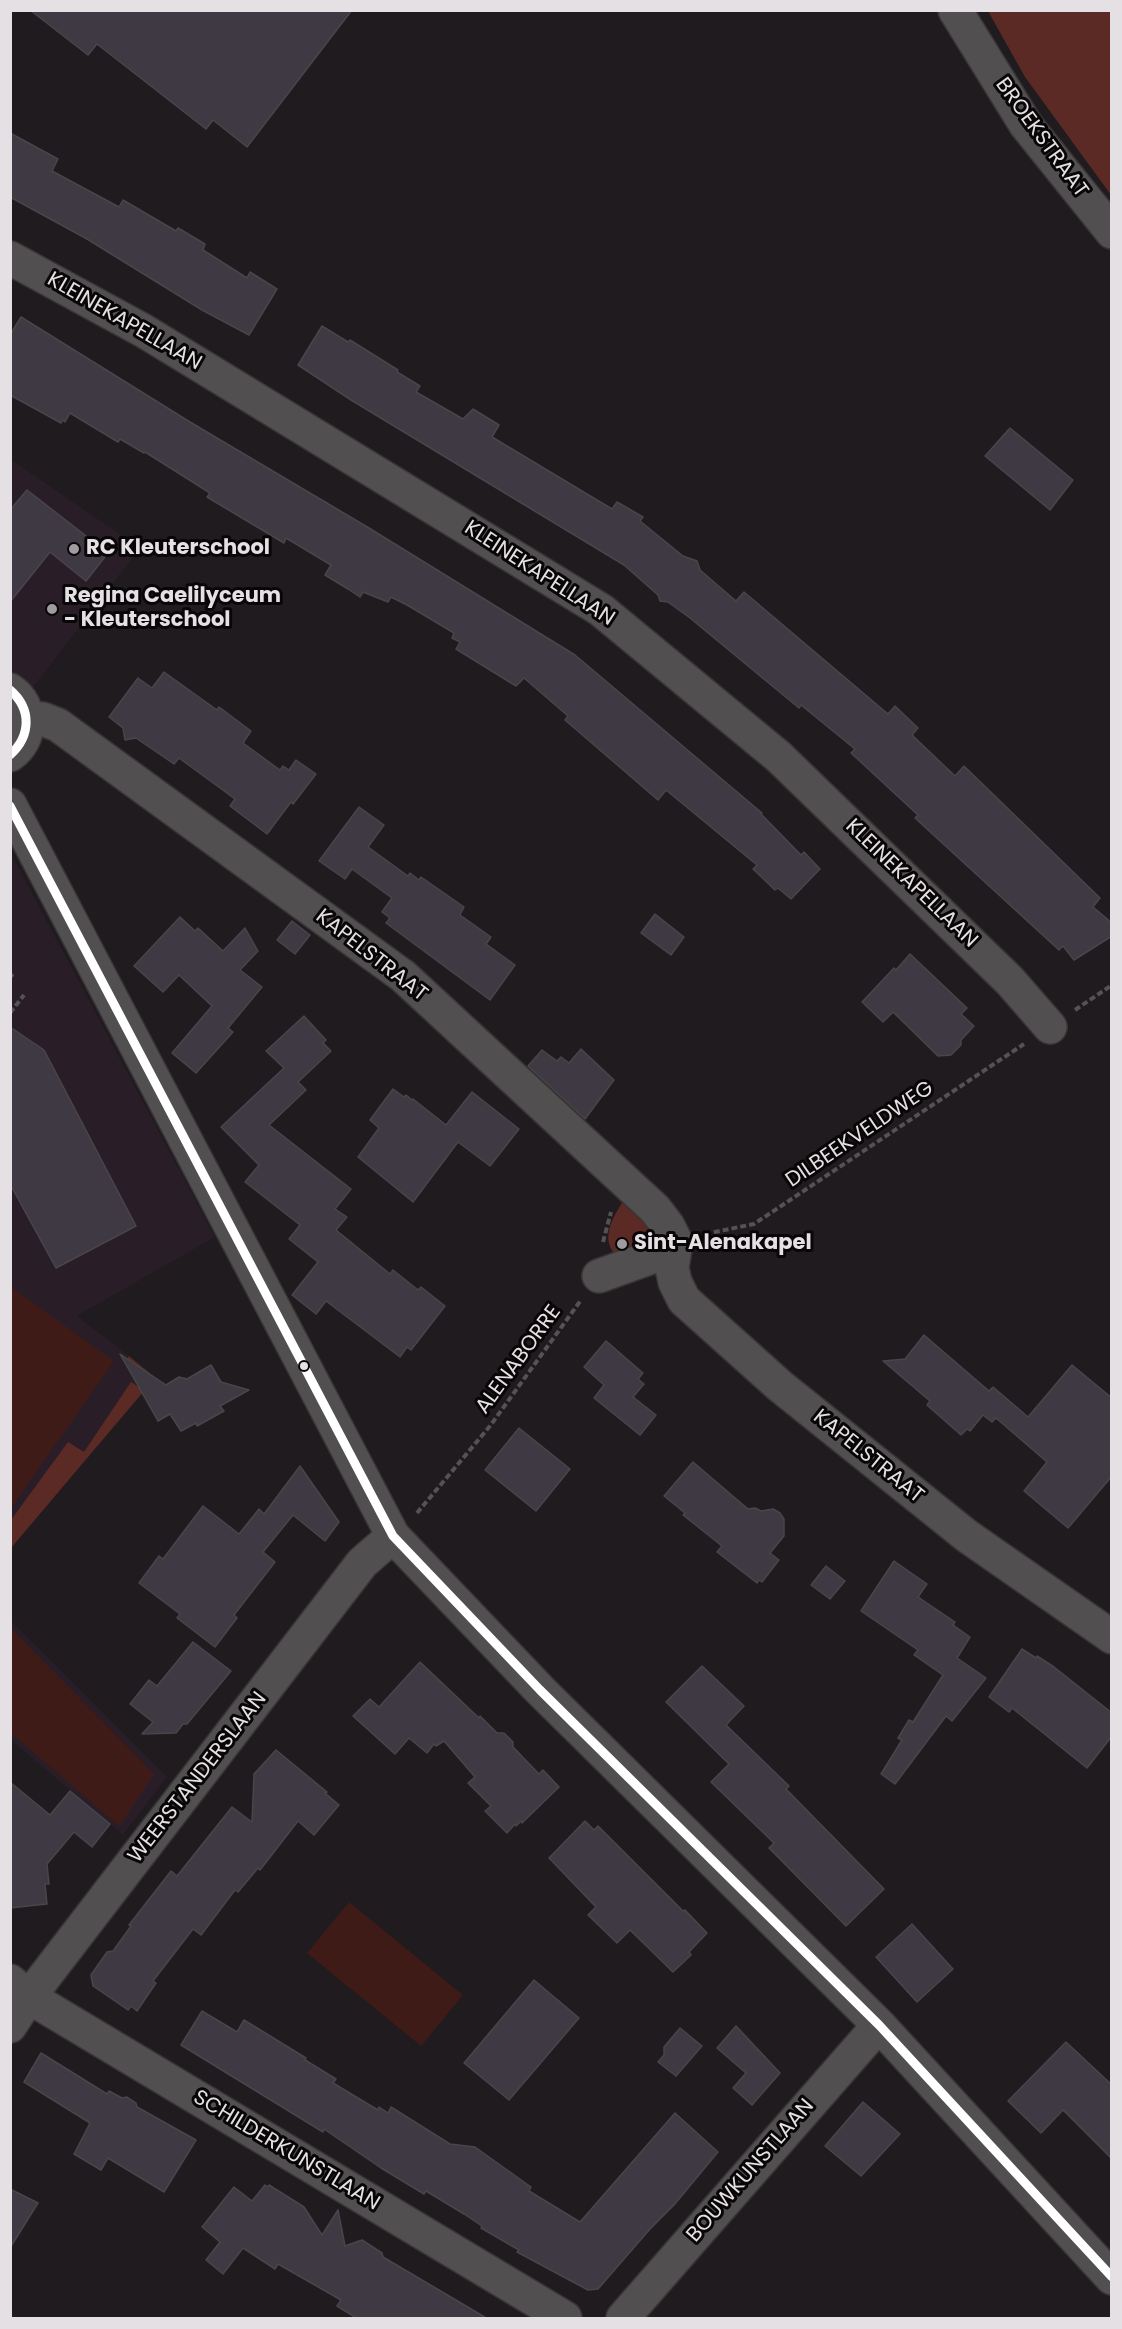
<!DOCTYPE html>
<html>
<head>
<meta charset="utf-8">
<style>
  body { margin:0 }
  #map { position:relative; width:1122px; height:2329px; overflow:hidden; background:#1f1b1e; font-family:Poppins,sans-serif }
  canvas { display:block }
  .frame { position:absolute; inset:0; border:12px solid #e5e0e4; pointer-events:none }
</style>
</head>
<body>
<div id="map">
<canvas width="1122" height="2329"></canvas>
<div class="frame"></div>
</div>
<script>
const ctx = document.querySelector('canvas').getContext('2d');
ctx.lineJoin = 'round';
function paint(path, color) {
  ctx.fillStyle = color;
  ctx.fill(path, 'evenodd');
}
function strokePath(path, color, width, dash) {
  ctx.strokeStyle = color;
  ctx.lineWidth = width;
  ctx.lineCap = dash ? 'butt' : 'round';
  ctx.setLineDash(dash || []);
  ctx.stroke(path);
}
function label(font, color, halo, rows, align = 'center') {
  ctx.font = font + ' Poppins,sans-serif';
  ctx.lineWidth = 6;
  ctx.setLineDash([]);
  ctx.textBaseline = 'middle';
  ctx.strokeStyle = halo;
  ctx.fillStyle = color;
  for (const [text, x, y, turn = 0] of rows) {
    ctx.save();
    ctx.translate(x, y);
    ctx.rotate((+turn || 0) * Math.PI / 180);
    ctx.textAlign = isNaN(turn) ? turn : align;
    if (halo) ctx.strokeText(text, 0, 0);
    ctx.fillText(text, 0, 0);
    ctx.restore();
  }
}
const built = new Path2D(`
  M10,459L140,548L33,687L11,671Z
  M10,852L215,1237L77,1316L155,1376L11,1548Z
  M10,1620L167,1777L123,1835L11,1740Z`);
const green = new Path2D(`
  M11,1287L114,1361L11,1508Z
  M11,1629L154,1774L119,1826L11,1733Z
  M349,1902L463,1995L421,2046L307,1953Z`);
const forest = new Path2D(`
  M988,11H1111V195L1025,77Z
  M623,1201L654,1232L653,1237L618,1258C599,1240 612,1219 623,1201Z
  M129,1356L155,1378L11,1548V1520L68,1442L84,1452L131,1382L140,1388L127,1359Z`);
const building = new Path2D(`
  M30,10H352L247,147L213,120L206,129L97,44L88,55Z
  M10,133L58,159L52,171L119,207L123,200L176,231L178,228L205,244L203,250L247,278L250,272L277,289L249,335L202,310L87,239L10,197Z
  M21,317L190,422L369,528L575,655L762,813L761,814L801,855L804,852L820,869L791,899L778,888L775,890L753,869L757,865L666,790L658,800L565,720L568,716L524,678L516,686L456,649L460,642L452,638L454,633L407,605L391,597L388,602L363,592L360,597L348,589L325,575L331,565L286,538L284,543L207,497L210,493L145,452L144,453L120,439L118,442L70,413L65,422L62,420L61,423L10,395V335Z
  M322,326L348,342L350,340L398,370L397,372L420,386L416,392L463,419L473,409L499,425L492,437L612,509L617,502L643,517L640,521L683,556L697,561L700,570L736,601L744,592L888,714L895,706L918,728L912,735L955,776L964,766L1100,898L1093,907L1112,923V936L1074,960L1063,946L1059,950L915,818L918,815L851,753L855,749L801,705L799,708L690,618L668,602L660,601L658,595L624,565L351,400L298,365Z
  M1010,428L1073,480L1050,510L985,456Z
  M27,490L108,553L86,581L50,552L10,602V510Z
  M164,672L217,710L219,707L251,731L243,743L280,770L283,766L289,770L296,760L316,774L293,804L291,802L267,834L230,806L235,799L179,758L174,764L136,738L125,740L123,728L109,717L138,678L152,688Z
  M359,807L384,825L368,847L408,876L410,873L419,880L421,877L464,907L460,915L491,937L486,944L515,965L490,1000L386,923L390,918L382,912L392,898L352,869L345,879L319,861Z
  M655,914L684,937L671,955L641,933Z
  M180,917L195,931L198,928L223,951L245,928L258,951L240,970L262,987L228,1028L233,1032L196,1073L172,1053L212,1006L179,975L163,992L134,966Z
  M292,921L310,935L295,954L277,940Z
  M910,954L967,1008L961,1014L974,1026L961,1040V1045L951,1055L938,1056L893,1012L883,1022L862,1002L894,968L896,970Z
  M304,1016L326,1040L323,1043L331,1051L298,1082L306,1090L269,1125L351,1189L335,1209L347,1217L336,1230L390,1274L393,1270L418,1290L421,1287L445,1306L411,1350L407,1347L400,1357L326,1301L316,1314L292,1295L318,1262L289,1239L300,1225L245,1182L259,1165L221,1127L284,1068L266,1051Z
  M10,1027L44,1050L136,1226L56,1268L10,1184Z
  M581,1049L614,1080L585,1119L528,1066L542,1050L557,1061L561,1057L569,1063Z
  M393,1089L404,1097L406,1095L412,1100L413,1099L446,1125L472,1092L519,1129L490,1166L458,1142L413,1202L358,1157L379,1128L370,1120Z
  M924,1335L989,1391L993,1387L1028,1417L1072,1365L1112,1398V1476L1068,1528L1024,1491L1047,1462L996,1418L992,1422L983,1415L970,1431L967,1429L961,1435L927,1405L930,1401L883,1361L905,1359Z
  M606,1341L643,1373L638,1379L644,1384L633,1397L656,1415L640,1435L594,1398L604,1385L584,1367Z
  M120,1354L166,1385L179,1377L187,1379L211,1365L221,1382L249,1390L220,1406L224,1411L197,1426L196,1423L181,1431L170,1414L158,1421Z
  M519,1428L570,1469L536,1511L485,1470Z
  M693,1462L748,1509L755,1508L761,1511L773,1509L780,1513L784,1519V1536L770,1553L779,1560L762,1582L759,1580L757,1583L717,1552L722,1546L683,1515L685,1513L664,1496Z
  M300,1466L339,1522L325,1541L293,1515L263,1552L275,1562L234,1615L237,1618L215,1647L177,1618L180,1614L139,1583L159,1556L163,1559L203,1506L239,1534L259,1509L264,1514Z
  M894,1561L927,1584L918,1597L955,1622L953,1625L970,1637L957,1658L986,1678L952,1721L946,1716L895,1784L881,1774L902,1740L898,1738L909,1720L913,1722L943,1675L914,1655L918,1650L861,1611Z
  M826,1566L845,1581L830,1599L811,1585Z
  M193,1642L231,1671L187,1724H183L176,1733L142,1734L153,1722L130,1704L149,1680L157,1686Z
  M1022,1649L1036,1658L1037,1656L1054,1667L1112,1713V1736L1087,1768L1012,1708L1009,1712L989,1697Z
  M420,1662L479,1718L480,1716L497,1733H504L513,1742V1747L539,1774L543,1770L559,1787L522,1823L521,1821L516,1826L515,1824L507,1833L485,1811L491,1806L468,1783L475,1777L444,1741L436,1746L434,1744L427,1753L409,1738L395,1754L353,1716L370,1699L379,1707Z
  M702,1666L744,1706L726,1725L789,1786L786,1789L884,1889L846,1926L769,1848L774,1843L711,1782L729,1764L666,1702Z
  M276,1750L327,1792L325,1793L339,1805L314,1835L298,1821L260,1870L258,1868L238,1892L235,1890L201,1935L193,1929L153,1981L156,1983L137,2011L131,2006L128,2010L93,1986L91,1975L107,1952L113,1951L131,1926L129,1925L171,1871L177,1876L232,1807L252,1822L254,1774Z
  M10,1782L50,1815L70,1791L110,1824L92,1847L74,1832L47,1864L49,1884H45L47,1904L10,1908Z
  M585,1821L594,1830L598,1826L683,1911L685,1910L707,1933L689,1952L691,1955L673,1972L630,1930L617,1943L588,1915L596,1907L549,1858Z
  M912,1924L953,1969L917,2002L876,1957Z
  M534,1980L579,2018L509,2100L464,2063Z
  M202,2011L237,2032L244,2020L306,2058L305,2060L336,2079L333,2083L378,2110L379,2107L388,2113L391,2107L450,2144L475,2147L531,2187L529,2191L580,2222L675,2113L718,2152L674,2205L650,2229L598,2289L588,2290L517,2252L519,2250L481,2228L482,2226L464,2214L426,2191L424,2194L381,2168L324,2129L323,2132L181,2045Z
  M736,2026L780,2073L752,2105L733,2088L746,2073L717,2048Z
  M680,2028L702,2046L676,2076L658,2062L664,2055V2047Z
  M1066,2042L1112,2085V2159L1063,2110L1041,2133L1008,2101Z
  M41,2053L107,2094L109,2091L122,2098L127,2097L136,2103L137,2107L196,2140L164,2192L108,2158L101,2170L74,2154L90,2123L24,2082Z
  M863,2102L900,2134L861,2176L825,2146Z
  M265,2185L268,2187L269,2185L304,2207L322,2235L338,2210L345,2246L362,2240L382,2253L383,2257L488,2319H358L337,2306L341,2300L278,2264L275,2269L243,2248L223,2274L206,2260L220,2242L202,2227L234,2187L252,2201Z
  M10,2189L38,2203L10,2248Z`);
const path = new Path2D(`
  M10,977L13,974
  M1075,1010L1112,985
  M10,1013L24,995
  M705,1234L754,1224L1024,1044
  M603,1242L611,1212
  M417,1513L490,1426L581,1300`);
const minor = new Path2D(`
  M955,10L1026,125L1112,232
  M10,258L144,331L601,610L779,757L1010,981L1050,1027
  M10,690C33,705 33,739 10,755
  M28,717L43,719L58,725L403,976L655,1209L668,1226L676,1242L672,1268L675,1282L684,1300L780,1386L967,1536L1112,1637
  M10,805L393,1536L540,1690L879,2025L1112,2278
  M599,1276L649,1258L676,1242
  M10,1981L29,1997L565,2318
  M10,2026L29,1997L362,1563L393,1536
  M623,2318L879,2025`);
const bus1 = new Path2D(`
  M10,690C32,709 31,736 10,755
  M10,806L393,1536L540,1690L879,2025L1112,2277`);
const markers = [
  [74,549,6,"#a09b9f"],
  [52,609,6,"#a09b9f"],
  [622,1244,6,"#a09b9f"],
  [304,1366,5,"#e5e0e4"]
];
const streetNames = [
  ["BROEKSTRAAT",1041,138,54],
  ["KLEINEKAPELLAAN",124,322,30],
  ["KLEINEKAPELLAAN",539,574,33],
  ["KLEINEKAPELLAAN",911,884,44],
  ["KAPELSTRAAT",371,956,38],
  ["DILBEEKVELDWEG",860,1135,-34],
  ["ALENABORRE",519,1360,-54],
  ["KAPELSTRAAT",868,1457,39],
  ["WEERSTANDERSLAAN",198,1778,-52],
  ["SCHILDERKUNSTLAAN",286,2151,31],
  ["BOUWKUNSTLAAN",751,2171,-49]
];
const poiNames = [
  ["RC Kleuterschool",86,549],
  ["Regina Caelilyceum",64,597],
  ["- Kleuterschool",64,621],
  ["Sint-Alenakapel",634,1244]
];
paint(built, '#291e27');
paint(green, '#3f1b17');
paint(forest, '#5c2a24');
paint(building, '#3e3943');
strokePath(building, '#484648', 1.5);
strokePath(minor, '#383537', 36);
strokePath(path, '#555254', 4, [6, 3]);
strokePath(minor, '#524f51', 33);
strokePath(bus1, '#fff', 9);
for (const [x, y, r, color] of markers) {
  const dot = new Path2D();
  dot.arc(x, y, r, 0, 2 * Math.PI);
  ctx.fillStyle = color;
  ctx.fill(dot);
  strokePath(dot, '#080607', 2);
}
label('21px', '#e5e0e4', '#080607', streetNames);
label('bold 21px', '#e5e0e4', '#080607', poiNames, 'left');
</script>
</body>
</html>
